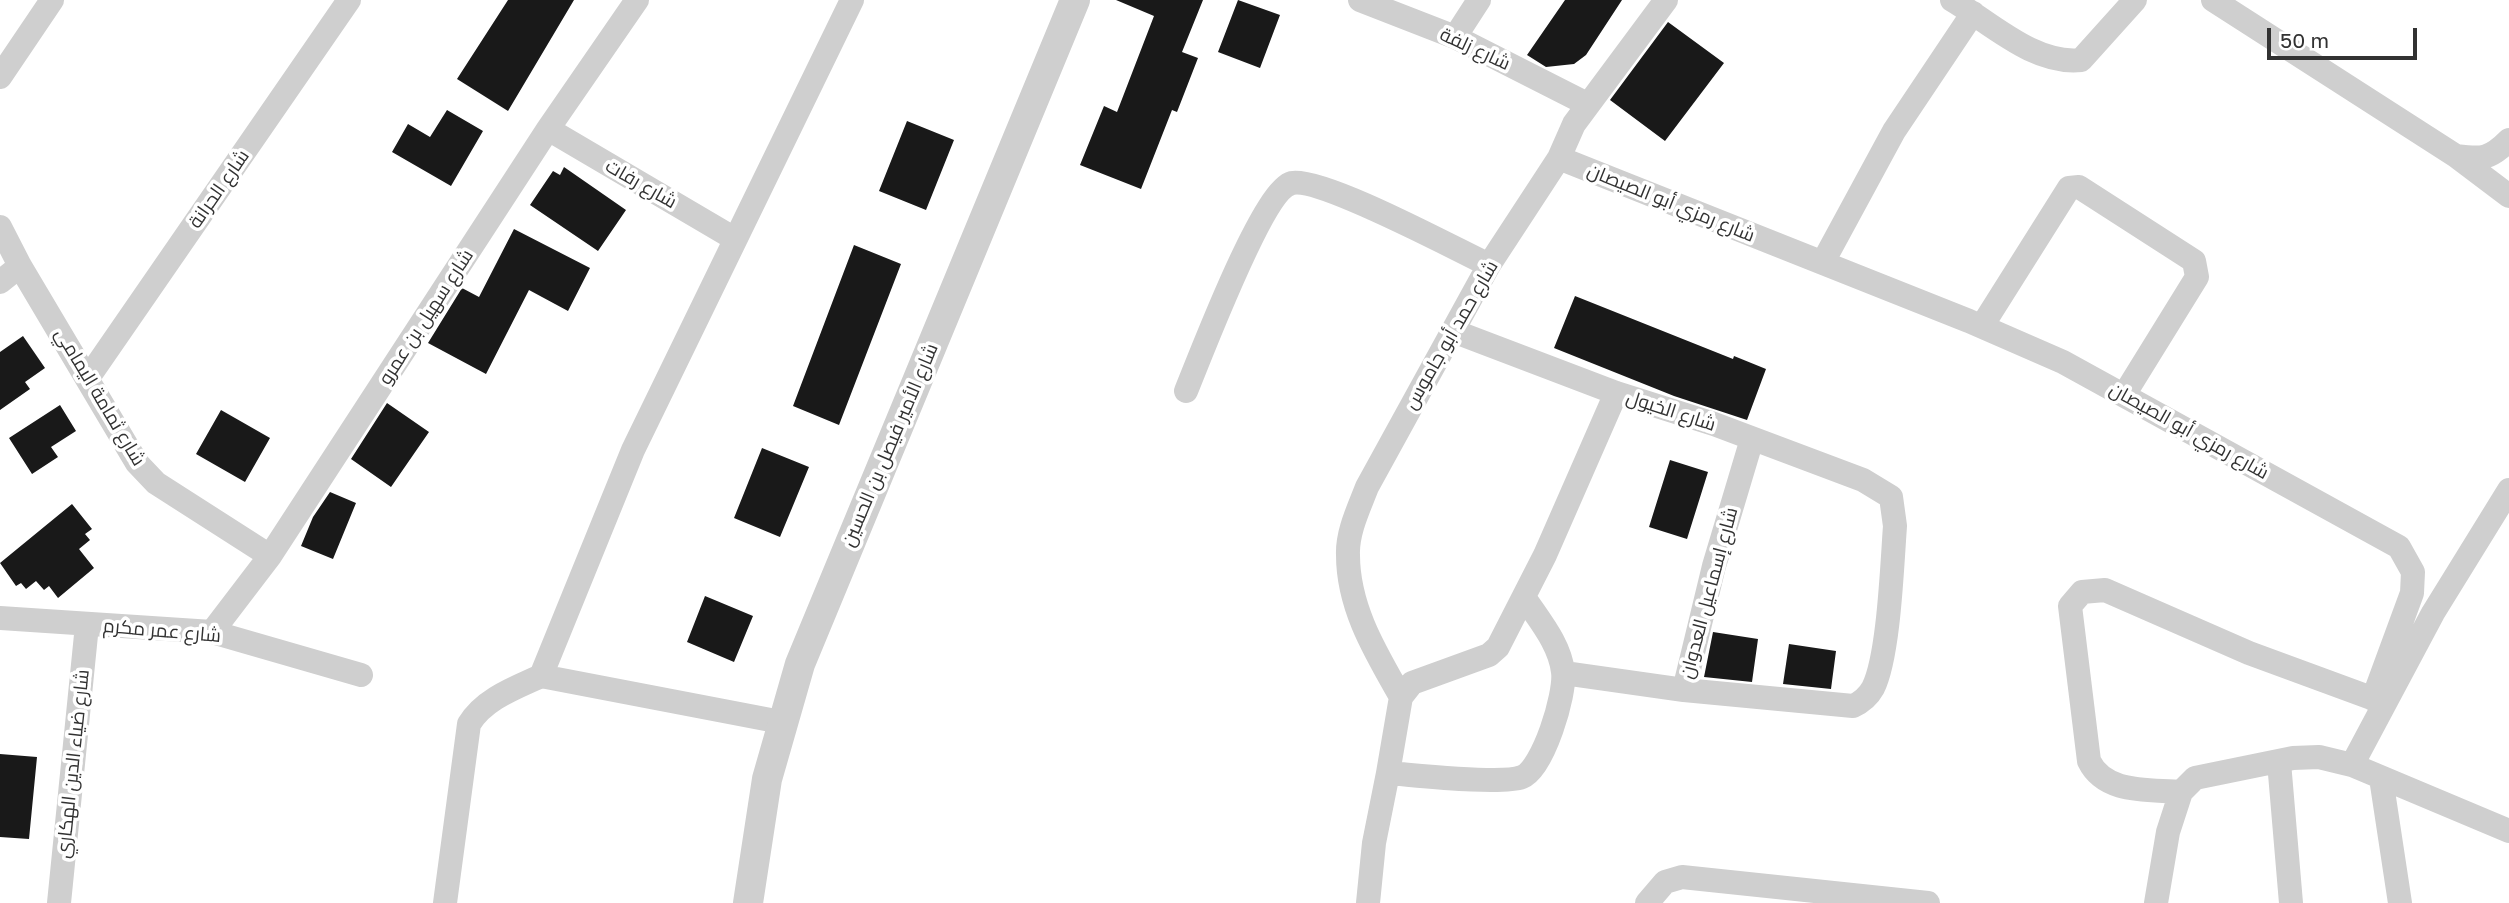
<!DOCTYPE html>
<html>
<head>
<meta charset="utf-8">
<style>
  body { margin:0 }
  #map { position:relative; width:2509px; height:903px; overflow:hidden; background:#fff; font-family:"Golos Text",sans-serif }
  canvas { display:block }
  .scale { position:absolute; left:2267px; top:28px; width:150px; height:32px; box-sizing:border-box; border:4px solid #323232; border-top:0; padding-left:9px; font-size:21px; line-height:24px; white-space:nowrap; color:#323232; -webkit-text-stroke:5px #fff; paint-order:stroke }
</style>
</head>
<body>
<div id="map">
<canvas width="2509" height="903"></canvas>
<div class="scale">50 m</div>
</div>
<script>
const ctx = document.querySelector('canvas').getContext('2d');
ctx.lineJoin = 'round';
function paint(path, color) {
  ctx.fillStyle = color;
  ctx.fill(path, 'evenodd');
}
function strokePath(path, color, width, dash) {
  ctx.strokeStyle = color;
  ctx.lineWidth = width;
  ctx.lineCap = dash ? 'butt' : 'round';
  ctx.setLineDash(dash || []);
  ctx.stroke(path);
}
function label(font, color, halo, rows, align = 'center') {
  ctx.font = font + ' "Golos Text",Cairo,sans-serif';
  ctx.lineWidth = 7;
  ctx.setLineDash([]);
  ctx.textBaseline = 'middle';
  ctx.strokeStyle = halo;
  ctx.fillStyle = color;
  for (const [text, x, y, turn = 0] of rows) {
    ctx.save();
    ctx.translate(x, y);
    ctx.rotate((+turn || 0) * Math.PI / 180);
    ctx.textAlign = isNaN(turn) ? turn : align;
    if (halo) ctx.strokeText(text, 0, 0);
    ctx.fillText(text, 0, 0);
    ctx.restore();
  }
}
const building = new Path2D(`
  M508,0H574L508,111L457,79Z
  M1116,0H1203L1182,52L1198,58L1177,112L1172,110L1141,189L1080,165L1104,106L1117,112L1154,16Z
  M1238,0L1280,15L1260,68L1218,52Z
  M1565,0H1622L1586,55L1574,64L1546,67L1527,55Z
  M1668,22L1724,63L1665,141L1610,100Z
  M447,110L483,131L451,186L392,152L408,124L430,137Z
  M907,121L954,140L926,210L879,191Z
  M564,167L626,210L598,251L530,205L553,171L560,175Z
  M514,229L590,268L568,311L529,290L486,374L428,343L462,288L479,297Z
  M854,245L901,264L839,425L793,406Z
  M1575,296L1733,359L1734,356L1766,369L1747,420L1674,396L1554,348Z
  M23,336L45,368L25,382L30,389L0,410V352Z
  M387,403L429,432L391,487L351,459Z
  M60,405L76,431L51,447L58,457L32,474L9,438Z
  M221,410L270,438L245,482L196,454Z
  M762,448L809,467L780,537L734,518Z
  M1670,460L1708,472L1687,539L1649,527Z
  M330,492L356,503L333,559L301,546L313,517Z
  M72,504L92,529L85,534L90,540L79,549L94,568L58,598L49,586L44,590L36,581L26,589L21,583L16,586L0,563Z
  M705,596L753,616L734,662L687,642Z
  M1713,632L1758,639L1752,682L1704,677Z
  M1789,644L1836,651L1831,689L1783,684Z
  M0,754L37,757L29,839L0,837Z`);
const minor = new Path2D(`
  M1360,0L1455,37L1587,104
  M1952,0C1991,23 2034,65 2081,60L2135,0
  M2213,0L2456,156C2482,159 2489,160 2509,140
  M1455,37L1479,0
  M0,77L52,0
  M548,129L735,239
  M2456,156L2509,196
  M1559,158L1969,321L2063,362L2399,547L2413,572L2412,593L2373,699
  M0,227L20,266L137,463L156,483L270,556
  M1823,262L1894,131L1973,13
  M0,282L20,266
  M1982,326L2069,188L2079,187L2194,261L2197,277L2124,395
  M1453,331L1616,393L1714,424L1863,480L1891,497L1895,526C1892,565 1889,656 1873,688C1868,697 1862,702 1853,706L1684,690L1714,566L1752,439
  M88,378L349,0
  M1186,391C1200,357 1263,190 1292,183C1322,177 1455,249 1489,265
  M0,618L212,632L361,675
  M212,632L270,556L548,129L637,0
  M1564,673L1684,690
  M541,676L633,450L852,0
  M1401,697C1376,653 1348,608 1348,555C1347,532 1359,508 1367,487L1489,265L1559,158L1574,124L1666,0
  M2279,762L2291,903
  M2352,765L2433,613L2509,490
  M1388,773L1401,697L1412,683L1489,655L1498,647L1545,555L1616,393
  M2381,778L2400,903
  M2181,792C2148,789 2105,794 2089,761L2070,606L2082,592L2105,590L2249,653L2385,703
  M59,903L87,625
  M445,903L469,724C484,699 515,688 541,676L781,722
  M1368,903L1374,843L1388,773C1415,775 1501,785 1522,777C1543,769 1566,694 1563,672C1560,644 1539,620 1524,597
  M1647,903L1665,882L1682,877L1928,903
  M2156,903L2168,832L2181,792L2195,778L2293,758L2319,757L2352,765L2509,831`);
const tertiary = new Path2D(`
  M748,903L767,779L800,664L1075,0`);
const streetNames = [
  ["شارع زلفة",1475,49,25],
  ["شارع رفات",641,184,30],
  ["شارع الحرانة",219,189,-55],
  ["شارع رمزي أبو الصيصان",1671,203,22],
  ["شارع سهيل بن عمرو",426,317,-57],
  ["شارع حمد أبو جاموس",1451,335,-60],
  ["شارع ثمامة اليمامي",100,397,59],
  ["شارع الخيول",1671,411,18],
  ["شارع رمزي أبو الصيصان",2189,431,29],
  ["شارع الأمير فيصل بن الحسين",890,445,-67],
  ["شارع إسماعيل العدوان",1709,593,-75],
  ["شارع عمر مكرم",162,631,5],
  ["شارع ضياء الدين الهكاري",73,764,-84]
];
paint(building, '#191919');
strokePath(minor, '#cfcfcf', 24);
strokePath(tertiary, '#cfcfcf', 30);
label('19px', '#323232', '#fff', streetNames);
</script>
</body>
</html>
